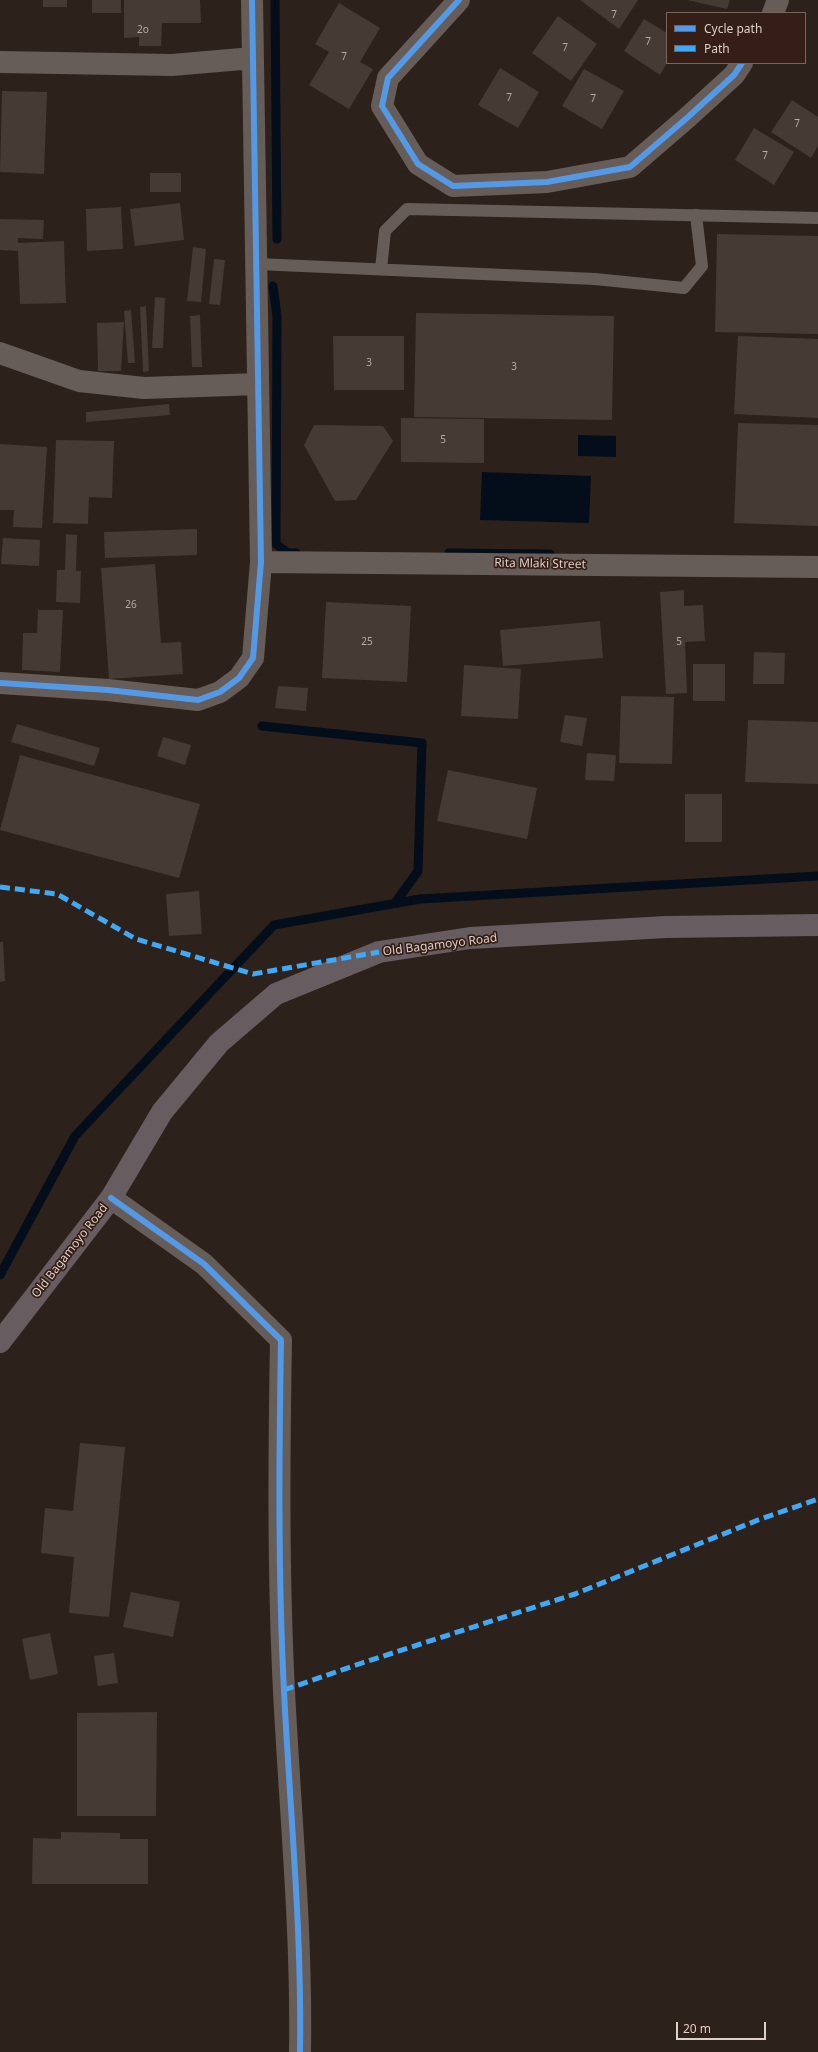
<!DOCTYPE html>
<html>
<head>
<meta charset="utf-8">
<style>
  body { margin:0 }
  #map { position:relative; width:818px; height:2052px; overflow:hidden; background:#2d211c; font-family:"Noto Sans",sans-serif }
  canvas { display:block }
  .legend { position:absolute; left:666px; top:12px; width:140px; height:52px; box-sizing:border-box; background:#341e15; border:1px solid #78655d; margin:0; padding:5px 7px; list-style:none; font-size:12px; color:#decfc9 }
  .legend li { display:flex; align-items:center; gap:8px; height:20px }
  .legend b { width:20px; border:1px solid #78655d }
  .scale { position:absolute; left:676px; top:2022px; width:90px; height:18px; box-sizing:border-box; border:2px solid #decfc9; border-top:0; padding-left:5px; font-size:12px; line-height:14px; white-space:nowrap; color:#decfc9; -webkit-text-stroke:3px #341e15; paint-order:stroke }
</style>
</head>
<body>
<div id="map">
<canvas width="818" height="2052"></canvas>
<ul class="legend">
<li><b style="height:5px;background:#5399e6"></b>Cycle path</li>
<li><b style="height:5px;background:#3fa9f5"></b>Path</li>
</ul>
<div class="scale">20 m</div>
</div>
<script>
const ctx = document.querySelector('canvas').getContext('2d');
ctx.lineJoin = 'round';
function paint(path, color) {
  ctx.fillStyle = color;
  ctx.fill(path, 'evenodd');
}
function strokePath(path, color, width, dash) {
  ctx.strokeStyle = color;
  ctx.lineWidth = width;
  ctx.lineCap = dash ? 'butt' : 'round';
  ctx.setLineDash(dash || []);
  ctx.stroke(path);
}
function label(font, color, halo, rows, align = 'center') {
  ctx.font = font + ' "Noto Sans",sans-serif';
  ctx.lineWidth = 3.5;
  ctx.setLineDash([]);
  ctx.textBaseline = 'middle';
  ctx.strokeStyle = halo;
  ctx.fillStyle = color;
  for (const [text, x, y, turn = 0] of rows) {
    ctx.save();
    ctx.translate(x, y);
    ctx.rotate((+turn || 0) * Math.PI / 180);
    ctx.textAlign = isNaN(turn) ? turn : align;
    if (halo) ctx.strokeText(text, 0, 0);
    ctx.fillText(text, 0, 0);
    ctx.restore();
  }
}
const water = new Path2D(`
  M578,435L616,436V457L578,456Z
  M482,472L591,476L589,523L480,520Z`);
const stream = new Path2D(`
  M275,0L277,239
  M273,286L277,316L276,544L288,553H296
  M449,553L550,554
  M262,726L422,743L418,871L395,903
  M0,1275L75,1136L274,925L420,899L818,876`);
const building = new Path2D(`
  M43,0H67V7H43Z
  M92,0H121V13H92Z
  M124,0H200L201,23H162L161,46H139V37L124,38Z
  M580,0H638L619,29Z
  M687,0H730L727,9Z
  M339,3L380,28L360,62L373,69L349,109L309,85L329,52L315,44Z
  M558,16L597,44L571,81L532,53Z
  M644,19L667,33V63L660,75L624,51Z
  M500,68L539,92L518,128L478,105Z
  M584,69L624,91L602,129L562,106Z
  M2,91L47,92L44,174L0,172Z
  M792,100L818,117V146L811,158L771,132Z
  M754,128L794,152L774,185L735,160Z
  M150,173H181V192H150Z
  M180,203L184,240L135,246L130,209Z
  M121,207L123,249L87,251L86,209Z
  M0,219L44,220L43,239L18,238V243L64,241L66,303L20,304L18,251L0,250Z
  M717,234L818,236V334L715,332Z
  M193,247L206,249L201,302L187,301Z
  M214,259L225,260L220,305L209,304Z
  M155,297L165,298L163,348H152Z
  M146,306L149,371L143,372L140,307Z
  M131,310L135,363H128L124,311Z
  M416,313L614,316L612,420L414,417Z
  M200,315L202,367H192L190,316Z
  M124,322L121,371H98L97,323Z
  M333,336H404V390H334Z
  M738,336L818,339V418L734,414Z
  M169,404L170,415L86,422V412Z
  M401,418L484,419V463L401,462Z
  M738,423L818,425V526L734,523Z
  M314,425L383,426L393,441L356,500L335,501L304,445Z
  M56,440L114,441L112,498L89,497L88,524L53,523Z
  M0,444L47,447L42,528L13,527L14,510H0Z
  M197,529V555L105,558L104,532Z
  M66,534L77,535L76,571H81L80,603L56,602L57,570H65Z
  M3,538L40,540L39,566L1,564Z
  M155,564L161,643L181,642L183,674L109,679L101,568Z
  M684,590V606L703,605L705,641L685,642L687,693L666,694L660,592Z
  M326,602L411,606L407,682L322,678Z
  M38,610H63L60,672L22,670L23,633H37Z
  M600,621L603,658L503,666L500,630Z
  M754,652L785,653L784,684H753Z
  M693,664H725V701H693Z
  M464,665L521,669L518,719L461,716Z
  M278,686L308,688L306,711L275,708Z
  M621,696L674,697L672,764L619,763Z
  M565,715L587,718L582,746L560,742Z
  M748,720L818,722V784L745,782Z
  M17,724L100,748L94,766L11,742Z
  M163,737L191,745L185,765L157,756Z
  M587,753L616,755L614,781L585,780Z
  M20,755L200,804L179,878L0,830Z
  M448,770L537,788L527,839L437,821Z
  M685,794H722V842H685Z
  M199,891L202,934L169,936L166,894Z
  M0,942H3L5,981L0,982Z
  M80,1443L125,1447L109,1617L69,1613L74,1557L41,1553L45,1508L73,1511Z
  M131,1592L180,1602L173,1637L123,1627Z
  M50,1633L58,1674L30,1680L22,1639Z
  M114,1653L118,1683L98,1686L94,1656Z
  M157,1712L156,1816H77V1713Z
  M61,1832L120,1833V1839H148V1884H32L33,1838L61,1839Z`);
const service = new Path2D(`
  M257,264L595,279L684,288L702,266L696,215
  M381,269L385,231L407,209L818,218`);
const minor = new Path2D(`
  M459,0L388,78L382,106L418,164L453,186L547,182L630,167L688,117L734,75L742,63
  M773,13L778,0
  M0,62L172,65L253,58
  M0,353L79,381L144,388L258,384
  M261,562L818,567
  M0,683L108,690L198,700L220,692L239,678L253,658L261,562L252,0
  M111,1198L204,1264L281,1340C279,1457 278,1574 284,1691C290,1811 302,1931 300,2052`);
const primary = new Path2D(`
  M0,1342L111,1198L162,1112L219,1043L276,994L379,952L470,938L666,927L818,925`);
const quiet = new Path2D(`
  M0,887L57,894L136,939L253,974L379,952
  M284,1690L362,1663L575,1594L758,1520L818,1499`);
const cycleway = new Path2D(`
  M459,0L388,78L382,106L418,164L453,186L547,182L630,167L688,117L734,75L742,63
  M0,683L108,690L198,700L220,692L239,678L253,658L261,562L252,0
  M111,1198L204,1264L281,1340C279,1457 278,1574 284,1691C290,1811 302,1931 300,2052`);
const numberNames = [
  ["7",614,15],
  ["2o",143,30],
  ["7",648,42],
  ["7",565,48],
  ["7",344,57],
  ["7",509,98],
  ["7",593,99],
  ["7",797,124],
  ["7",765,156],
  ["3",369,363],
  ["3",514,367],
  ["5",443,440],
  ["26",131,605],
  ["25",367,642],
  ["5",679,642]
];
const streetNames = [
  ["Rita Mlaki Street",540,564,1],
  ["Old Bagamoyo Road",440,945,-7],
  ["Old Bagamoyo Road",70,1251,-52]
];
paint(water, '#040d1a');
strokePath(stream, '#040d1a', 9);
paint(building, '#453a34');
strokePath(service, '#665c58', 12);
strokePath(minor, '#665c58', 22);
strokePath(primary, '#675d60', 22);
strokePath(quiet, '#3fa9f5', 5, [10, 5]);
strokePath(cycleway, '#5399e6', 6);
label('10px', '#b8aaa4', null, numberNames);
label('12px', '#decfc9', '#341e15', streetNames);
</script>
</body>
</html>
